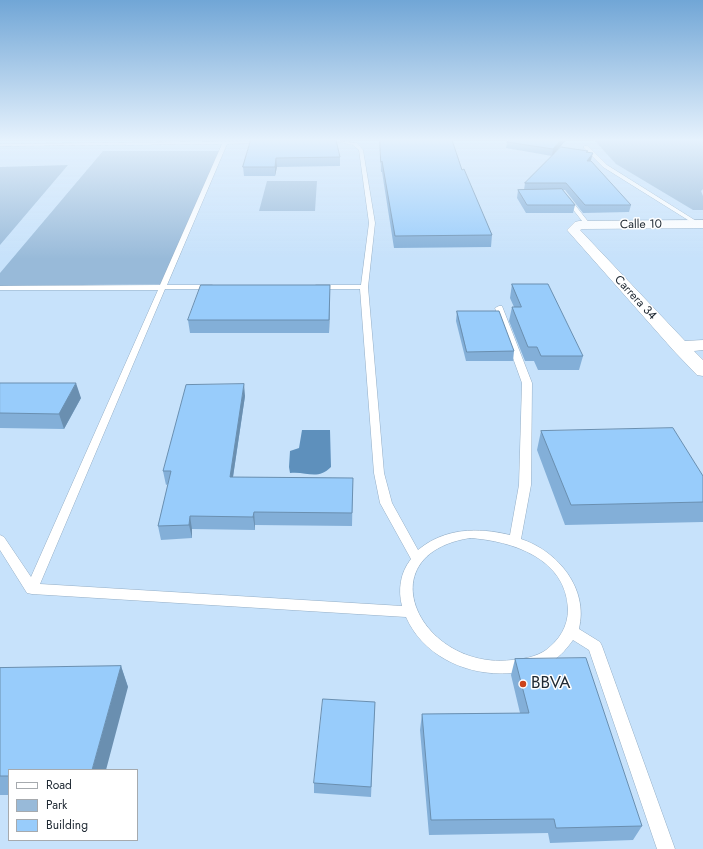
<!DOCTYPE html>
<html>
<head>
<meta charset="utf-8">
<style>
  body { margin:0 }
  #map { position:relative; width:703px; height:849px; overflow:hidden; background:#c7e2fb; font-family:Jost,sans-serif }
  canvas { display:block }
  .legend { position:absolute; left:8px; top:769px; width:130px; height:72px; box-sizing:border-box; background:#fff; border:1px solid #a6aaae; margin:0; padding:5px 7px; list-style:none; font-size:12px; color:#202a34 }
  .legend li { display:flex; align-items:center; gap:8px; height:20px }
  .legend b { width:20px; border:1px solid #a6aaae }
</style>
</head>
<body>
<div id="map">
<canvas width="703" height="849"></canvas>
<ul class="legend">
<li><b style="height:5px;background:#fff"></b>Road</li>
<li><b style="height:11px;background:#98bad9"></b>Park</li>
<li><b style="height:11px;background:#98ccfb"></b>Building</li>
</ul>
</div>
<script>
const ctx = document.querySelector('canvas').getContext('2d');
ctx.lineJoin = 'round';
function paint(path, color) {
  ctx.fillStyle = color;
  ctx.fill(path, 'evenodd');
}
function strokePath(path, color, width, dash) {
  ctx.strokeStyle = color;
  ctx.lineWidth = width;
  ctx.lineCap = dash ? 'butt' : 'round';
  ctx.setLineDash(dash || []);
  ctx.stroke(path);
}
function label(font, color, halo, rows, align = 'center') {
  ctx.font = font + ' Jost,sans-serif';
  ctx.lineWidth = 3;
  ctx.setLineDash([]);
  ctx.textBaseline = 'middle';
  ctx.strokeStyle = halo;
  ctx.fillStyle = color;
  for (const [text, x, y, turn = 0] of rows) {
    ctx.save();
    ctx.translate(x, y);
    ctx.rotate((+turn || 0) * Math.PI / 180);
    ctx.textAlign = isNaN(turn) ? turn : align;
    if (halo) ctx.strokeText(text, 0, 0);
    ctx.fillText(text, 0, 0);
    ctx.restore();
  }
}
const green = new Path2D(`
  M594,140H703V189L701,191L703,196V210H693L616,164Z
  M103,151H221L166,284L0,286V273Z
  M68,165L0,245V167Z
  M267,181H317L315,211H259Z`);
const water = new Path2D(`
  M302,430H330L331,467C317,481 307,471 290,473L289,467L290,451L299,448Z`);
const lane = new Path2D(`
  M329,140L357,143L363,150L375,223L368,287L384,473L392,503L418,550C444,528 478,527 510,535L519,485L522,383L495,308L499,306H502L532,383L531,485L521,539C558,551 589,589 579,629L600,642L602,646L675,849H657L589,650L573,640C567,648 561,656 552,661C545,666 537,668 529,670C483,682 426,663 406,617L32,594L27,593L0,550V535L4,537L31,577L158,290H0V286L160,285L222,144L0,146V144L263,141L265,143L227,144L167,285H212L216,287L212,289H165L40,584L402,606C398,590 400,573 411,559L380,503L374,473L360,289H316L312,287L316,285H361L369,223L359,150L353,145ZM470,538C512,541 566,558 568,609C568,627 559,640 546,650C536,657 523,659 512,660C421,671 364,555 470,538Z
  M584,146H588L607,165L701,224L696,225L603,167L584,148Z
  M564,196H568L590,224V226H586L564,198Z`);
const street = new Path2D(`
  M703,220V228L582,229L580,230L685,341L703,340V350L694,351L703,360V376L697,375L674,351L567,230L575,222L579,221Z`);
const wall = new Path2D(`
  M251,140L340,157V166L277,167L275,176H244L243,167Z
  M380,140H452L462,170L492,235L491,247L394,248L382,172H381Z
  M566,140L552,156L506,148L507,142Z
  M588,151L587,152L591,160L590,161L631,205L629,212L583,213L565,190H563L575,205L573,213H526L517,198L518,190H524L525,183Z
  M512,284L583,356L579,370H538L534,361H525L509,321L512,307H514L510,298Z
  M330,298L329,333H190L188,320Z
  M457,311L514,351L513,361H466L456,321Z
  M0,383L81,398L64,429L0,428Z
  M245,396L233,477L353,478L352,526L255,525V530L192,529V538L161,540L158,526L168,484L166,485L163,471Z
  M541,431L703,476V522L565,525L537,450Z
  M515,659L642,826L633,840L550,843L548,833L429,835L420,730L422,714L520,713L511,675Z
  M121,666L128,687L9,770V795H0V668Z
  M375,702L371,797L314,793V783Z`);
const shadedWall = new Path2D(`
  M561,140H566L552,156L553,149Z
  M593,153L591,160L585,168L587,161Z
  M276,158L277,167L275,176V167Z
  M330,285V298L329,333V320Z
  M76,383L81,398L64,429L59,414Z
  M244,384L245,396L231,490L230,477Z
  M254,512L255,525V530L253,517Z
  M190,516L192,529V538L189,525Z
  M121,666L128,687L106,770H92Z`);
const building = new Path2D(`
  M251,140H336L340,157L276,158L275,167H243Z
  M380,140H452L462,170L464,169L492,235L395,236L382,161L381,162Z
  M509,140H561L553,149L507,142Z
  M561,147L588,151L586,152L593,153L587,161H591L631,205H585L566,183H525Z
  M562,189L575,205H527L518,190Z
  M512,284H548L583,356H541L537,347H528L512,307H521Z
  M201,285H330L329,320H188Z
  M457,311H499L514,351L467,352Z
  M0,383H76L59,414L0,413Z
  M244,384L230,477L353,478L352,513L254,512L253,517L190,516L189,525L158,526L171,471H163L186,385Z
  M673,428L703,476V502L571,505L541,431Z
  M586,658L642,826L556,828L554,819L431,820L422,714L529,713L515,659Z
  M121,666L92,770H9V776H0V668Z
  M323,699L375,702L371,787L314,783Z`);
const markers = [
  [523,684,4,"#cc431b"]
];
const farStreetnames = [
  ["Calle 10",641,225,-1],
  ["Carrera 34",635,298,47]
];
const nearPoinames = [
  ["BBVA",531,684]
];
paint(green, '#98bad9');
paint(water, '#5e90bc');
strokePath(lane, '#94aec6', 1);
strokePath(street, '#94aec6', 1);
paint(lane, '#fff');
paint(street, '#fff');
paint(wall, '#83afd8');
paint(shadedWall, '#6a8fb0');
paint(building, '#98ccfb');
strokePath(building, '#6a8fb0', 1);
const sky = ctx.createLinearGradient(0, 0, 0, 259);
sky.addColorStop(0, '#71a6d6');
sky.addColorStop(0.54, '#e6f2fd');
sky.addColorStop(1, '#e6f2fd00');
ctx.fillStyle = sky;
ctx.fillRect(0, 0, 703, 259);
for (const [x, y, r, color] of markers) {
  const dot = new Path2D();
  dot.arc(x, y, r, 0, 2 * Math.PI);
  ctx.fillStyle = color;
  ctx.fill(dot);
  strokePath(dot, '#fff', 1.5);
}
label('12px', '#202a34', '#fff', farStreetnames);
label('17px', '#202a34', '#fff', nearPoinames, 'left');
</script>
</body>
</html>
